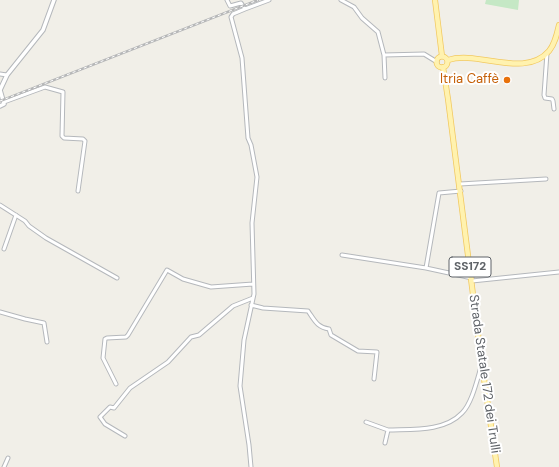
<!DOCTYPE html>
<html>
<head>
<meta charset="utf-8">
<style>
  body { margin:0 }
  canvas { display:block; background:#f1efe8 }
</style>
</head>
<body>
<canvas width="559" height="467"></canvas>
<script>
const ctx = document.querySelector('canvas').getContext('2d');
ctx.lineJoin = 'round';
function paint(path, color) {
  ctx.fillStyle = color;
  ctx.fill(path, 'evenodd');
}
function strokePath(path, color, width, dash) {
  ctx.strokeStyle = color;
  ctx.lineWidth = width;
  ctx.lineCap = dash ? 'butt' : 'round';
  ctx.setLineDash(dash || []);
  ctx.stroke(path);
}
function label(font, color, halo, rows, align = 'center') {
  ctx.font = font + ' "DM Sans",sans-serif';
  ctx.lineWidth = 4;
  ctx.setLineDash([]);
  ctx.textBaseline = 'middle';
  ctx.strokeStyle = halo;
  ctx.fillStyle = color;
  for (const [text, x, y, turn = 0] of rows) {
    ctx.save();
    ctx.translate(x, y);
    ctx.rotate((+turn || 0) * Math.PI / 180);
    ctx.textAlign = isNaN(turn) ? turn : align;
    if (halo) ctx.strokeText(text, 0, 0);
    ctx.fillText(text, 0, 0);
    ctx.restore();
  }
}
const green = new Path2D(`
  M486,0H519L518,10L485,4Z`);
const minor = new Path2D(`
  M227,0L230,6L241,3L245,9L233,14L231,17L242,58L248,138L251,145L257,177L252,223L254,294L244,340L240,386L249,445L251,467
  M341,0L354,7L362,18L378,32L384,55L424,54L437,62
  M245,9L269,0
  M547,53L544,95L545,98L552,99L553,101L554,109
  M384,55L385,78
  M0,74L7,75
  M4,102L45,87L63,92L62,136L64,138L83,139L85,141L78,191
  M460,184L546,179
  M0,205L25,221L29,226L46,238L117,278
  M4,249L16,215
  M342,255L426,268L472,278
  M426,268L439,193L461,191
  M472,281L559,272
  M251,305L263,308L308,311C315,321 317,327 329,329L331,335L358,351L377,352L374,379
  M0,312L25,319L44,323L47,342
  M116,384L103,358L105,339L107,338L126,337L128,335L167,270L183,279L211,287L253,284
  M366,422L388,430
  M125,436L105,424L100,417L110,407L114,408L130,388L168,362L191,337L199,335L233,306L253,298
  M385,443L388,430C412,429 444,432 462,413C472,403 477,380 481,367
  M4,467L8,458`);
const tertiary = new Path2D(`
  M0,106L4,104L0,90L7,75L43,30L54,0`);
const primary = new Path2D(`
  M435,0L442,56
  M436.5 62a5.5 5.5 0 1 1 11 0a5.5 5.5 0 1 1-11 0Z
  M448,60C478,50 525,79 549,51C555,44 557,34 559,25
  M443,67L448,99L482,365L497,467`);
const rail = new Path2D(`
  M0,101L258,0`);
const markers = [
  [507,80,4,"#e8710a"]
];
const shields = [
  [470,267,42]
];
const shieldNames = [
  ["SS172",470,267]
];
const foodNames = [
  ["Itria Caffè",499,80]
];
const streetNames = [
  ["Strada Statale 172 dei Trulli",484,374,82]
];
paint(green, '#c5e8c5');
strokePath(minor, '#b5b8bc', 5);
strokePath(tertiary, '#b5b8bc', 5.5);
strokePath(primary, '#f2c960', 6);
strokePath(minor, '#fff', 3);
strokePath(tertiary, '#fff', 3.5);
strokePath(primary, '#fff2af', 4.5);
strokePath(rail, '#b6b7b8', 2.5);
strokePath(rail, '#fff', 1, [3]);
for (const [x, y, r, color] of markers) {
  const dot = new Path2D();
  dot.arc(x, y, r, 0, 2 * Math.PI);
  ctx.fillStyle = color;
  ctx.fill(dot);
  strokePath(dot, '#fff', 1.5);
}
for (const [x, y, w] of shields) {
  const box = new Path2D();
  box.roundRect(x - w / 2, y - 10, w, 20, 3);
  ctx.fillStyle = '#fff';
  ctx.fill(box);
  strokePath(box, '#5f6368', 1);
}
label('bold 12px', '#5f6368', null, shieldNames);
label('13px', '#c56008', '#fff', foodNames, 'right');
label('13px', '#5f6368', '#fff', streetNames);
</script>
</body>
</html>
